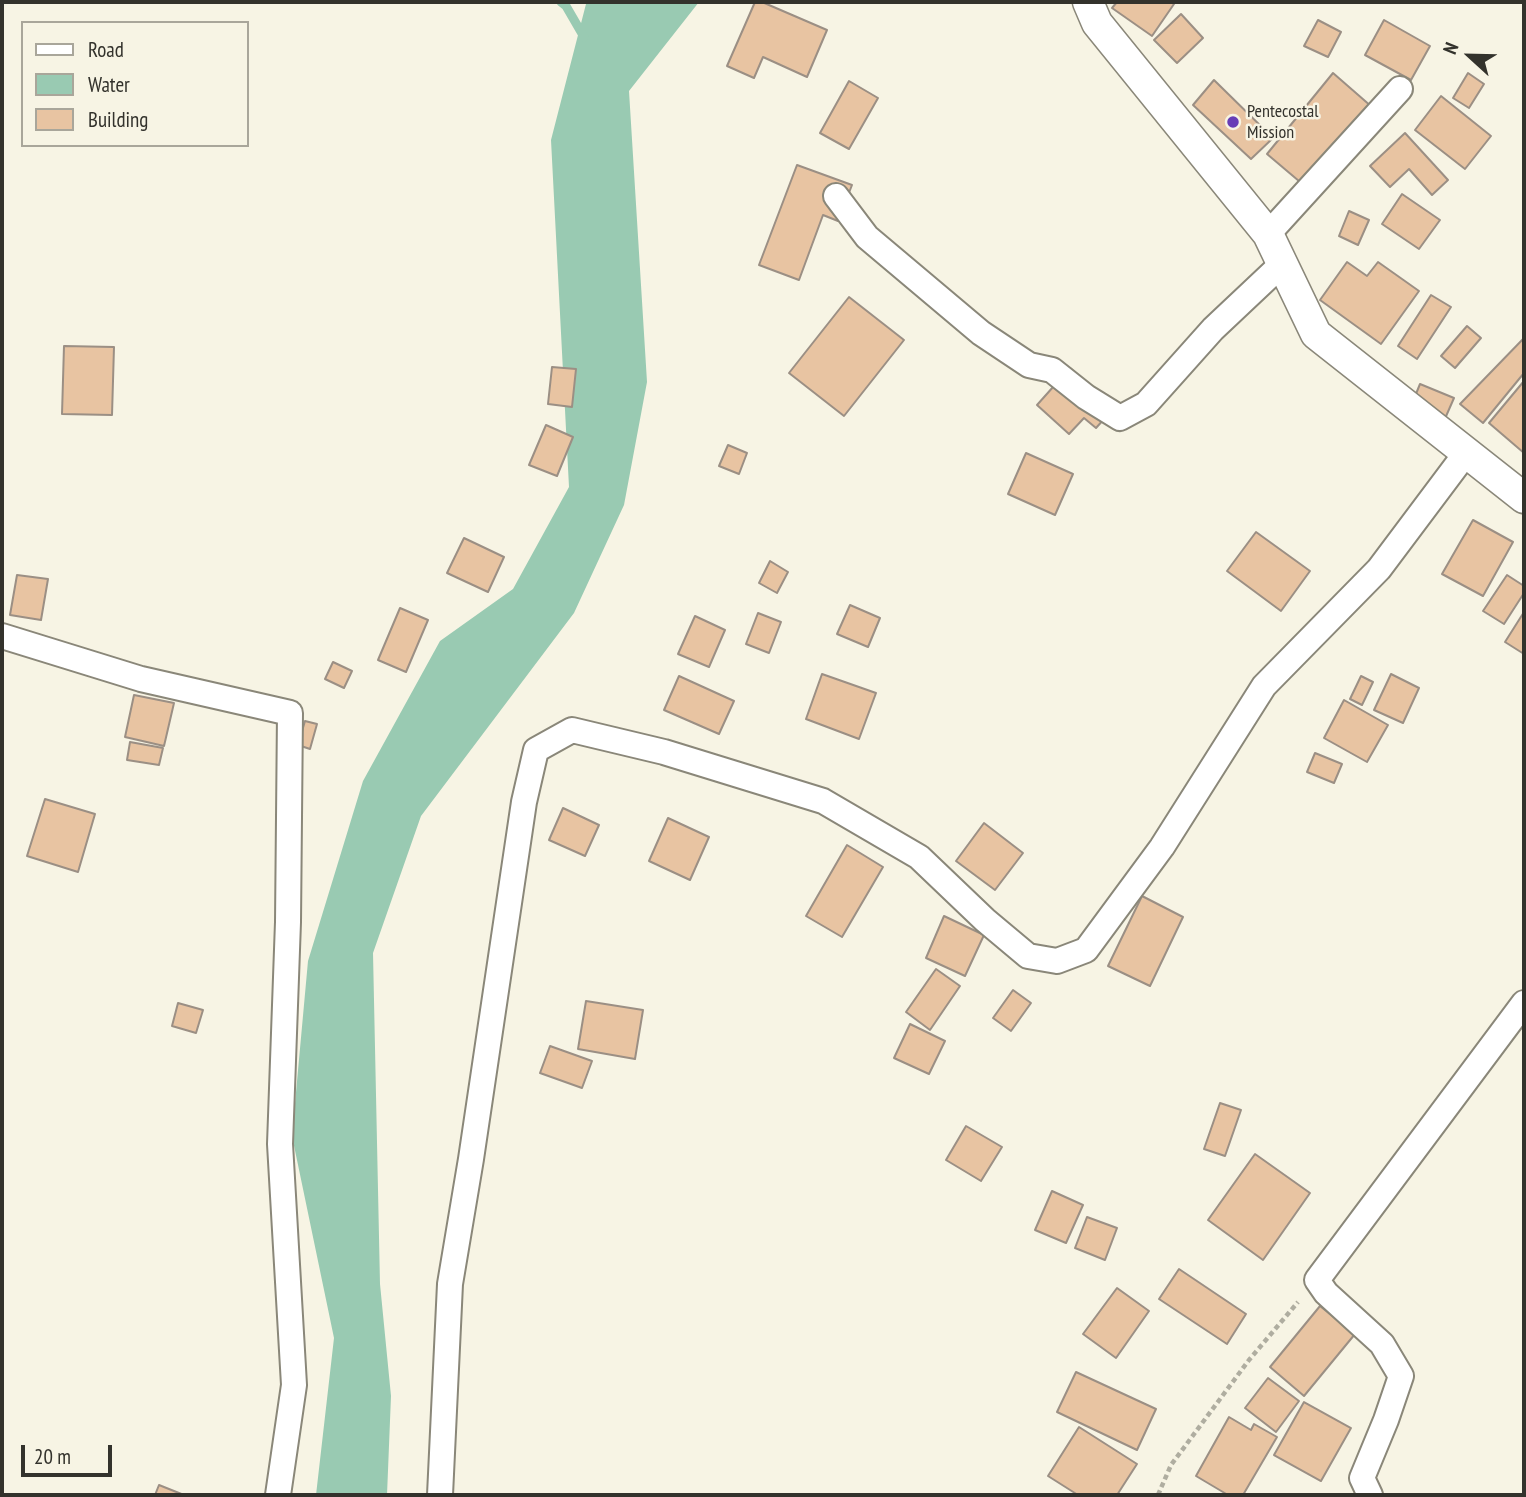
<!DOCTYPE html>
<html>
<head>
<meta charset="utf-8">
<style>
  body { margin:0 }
  #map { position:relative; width:1526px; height:1497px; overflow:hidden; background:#f7f4e4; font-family:"PT Sans Narrow",sans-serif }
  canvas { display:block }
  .frame { position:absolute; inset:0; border:4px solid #33322c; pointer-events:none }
  .legend { position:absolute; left:21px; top:21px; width:228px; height:126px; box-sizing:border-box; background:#f7f4e4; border:2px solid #a9a69a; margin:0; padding:9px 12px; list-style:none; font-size:21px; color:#33322c }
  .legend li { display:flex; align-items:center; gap:14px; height:35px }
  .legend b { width:35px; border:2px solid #a9a69a }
  .north { position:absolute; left:1435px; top:21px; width:70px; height:70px; -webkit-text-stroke:5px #f7f4e4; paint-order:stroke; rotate:292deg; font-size:19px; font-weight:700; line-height:28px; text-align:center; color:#33322c }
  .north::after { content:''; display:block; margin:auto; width:24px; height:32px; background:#33322c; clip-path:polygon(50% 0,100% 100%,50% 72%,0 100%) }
  .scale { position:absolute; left:21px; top:1445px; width:91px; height:32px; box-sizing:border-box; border:4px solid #33322c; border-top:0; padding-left:9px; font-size:21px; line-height:24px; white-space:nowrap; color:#33322c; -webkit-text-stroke:5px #f7f4e4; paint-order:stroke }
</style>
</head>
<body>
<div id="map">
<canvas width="1526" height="1497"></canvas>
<div class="frame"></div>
<ul class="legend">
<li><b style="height:9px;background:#fff"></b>Road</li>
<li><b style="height:19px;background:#99cab2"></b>Water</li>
<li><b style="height:19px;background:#e8c4a2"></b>Building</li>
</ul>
<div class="north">N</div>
<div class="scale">20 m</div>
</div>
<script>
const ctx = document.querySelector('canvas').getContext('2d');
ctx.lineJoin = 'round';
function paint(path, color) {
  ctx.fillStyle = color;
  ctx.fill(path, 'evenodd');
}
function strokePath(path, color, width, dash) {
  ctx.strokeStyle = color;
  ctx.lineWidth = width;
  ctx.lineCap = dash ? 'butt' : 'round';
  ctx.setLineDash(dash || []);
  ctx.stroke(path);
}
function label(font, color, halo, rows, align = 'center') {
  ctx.font = font + ' "PT Sans Narrow",sans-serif';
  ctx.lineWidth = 5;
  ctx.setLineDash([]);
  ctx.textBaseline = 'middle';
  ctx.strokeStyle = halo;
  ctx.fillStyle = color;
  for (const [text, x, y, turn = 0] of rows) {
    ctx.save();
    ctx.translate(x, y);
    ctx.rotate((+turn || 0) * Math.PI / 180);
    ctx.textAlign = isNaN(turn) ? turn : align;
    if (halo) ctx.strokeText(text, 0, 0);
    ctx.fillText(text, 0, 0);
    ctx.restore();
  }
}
const water = new Path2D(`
  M588,2H699L629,91L647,382L624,505L574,613L421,816L373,953L380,1284L391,1396L387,1495H316L334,1338L292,1136L308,961L363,781L440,641L513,589L569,487L551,140L586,4Z`);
const stream = new Path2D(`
  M561,2L566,6L584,37`);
const building = new Path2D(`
  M755,2H762L827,30L807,77L763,57L754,78L727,66Z
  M1117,2H1171L1174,4L1152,36L1112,8Z
  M1181,14L1203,38L1177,63L1154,40Z
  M1318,20L1341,32L1328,57L1304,46Z
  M1384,20L1430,46L1411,80L1365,55Z
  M1333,73L1372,107L1306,187L1267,154Z
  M1468,73L1484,84L1469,108L1453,98Z
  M1214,80L1273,138L1251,159L1193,105Z
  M849,81L878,98L849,149L820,133Z
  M1441,96L1491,136L1465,169L1415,130Z
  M1405,133L1448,180L1432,195L1409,169L1390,187L1370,166Z
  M797,165L852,185L838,221L823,215L799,280L759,265Z
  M1402,194L1440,220L1419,249L1382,224Z
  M1349,211L1369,220L1358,245L1339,236Z
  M1347,262L1367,276L1378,262L1419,291L1381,344L1320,300Z
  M1431,295L1451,307L1417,359L1398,346Z
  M849,297L904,340L844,416L789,373Z
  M1467,326L1481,338L1455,368L1441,356Z
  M1524,338V373L1483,423L1460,404Z
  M64,346L114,347L112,415L62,414Z
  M552,367L576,369L572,407L548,404Z
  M1070,368L1114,408L1096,428L1084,418L1069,434L1037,405Z
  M1524,381V453L1489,423Z
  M1420,384L1454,398L1440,430L1407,416Z
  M546,425L573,437L557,476L529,465Z
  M728,445L747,453L739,474L719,466Z
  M1026,453L1073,474L1055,515L1008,494Z
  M1473,520L1513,542L1483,596L1442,574Z
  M1256,532L1310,571L1281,611L1227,571Z
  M464,538L504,557L488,592L447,573Z
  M770,561L788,572L777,593L759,583Z
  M17,575L48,579L41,620L10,615Z
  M1507,575L1524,586V593L1504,624L1483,611Z
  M850,605L880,618L868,647L837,634Z
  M400,608L428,620L406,672L378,660Z
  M1524,612V654L1505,642Z
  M758,613L781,622L769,653L746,644Z
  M695,616L725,630L709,667L678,654Z
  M333,662L352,671L344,688L325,679Z
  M822,674L876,693L859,739L806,719Z
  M1391,674L1419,688L1403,723L1374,710Z
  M679,676L734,701L719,734L664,710Z
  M1361,676L1373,682L1362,705L1350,699Z
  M134,695L174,703L164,746L125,737Z
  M1344,700L1388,725L1367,762L1324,738Z
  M305,721L317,724L310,749L298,745Z
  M130,742L163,748L159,765L127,760Z
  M1315,753L1342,764L1334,783L1307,772Z
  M45,799L95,814L78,872L27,856Z
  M563,808L599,825L585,856L549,840Z
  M668,818L709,837L690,880L649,861Z
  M984,823L1023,853L995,890L956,861Z
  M847,845L883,867L842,937L806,916Z
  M1142,896L1183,917L1150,986L1108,966Z
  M944,916L984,935L965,976L926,958Z
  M936,969L960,986L930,1030L906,1012Z
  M1013,990L1031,1003L1011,1031L993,1018Z
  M586,1001L643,1010L635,1059L578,1049Z
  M178,1003L203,1010L196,1033L172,1026Z
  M910,1024L945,1041L929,1074L894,1058Z
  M550,1046L592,1061L582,1088L540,1073Z
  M1220,1103L1241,1110L1225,1156L1204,1149Z
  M966,1126L1002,1147L981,1181L946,1160Z
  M1255,1154L1310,1193L1263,1260L1208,1220Z
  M1052,1191L1083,1205L1066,1243L1035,1230Z
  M1087,1217L1117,1228L1105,1260L1075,1248Z
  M1179,1269L1246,1314L1227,1344L1159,1299Z
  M1117,1288L1149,1311L1116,1358L1083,1334Z
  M1320,1306L1355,1334L1304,1396L1270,1367Z
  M1076,1372L1156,1409L1137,1450L1057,1412Z
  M1268,1378L1299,1401L1276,1432L1245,1408Z
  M1304,1402L1351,1428L1321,1481L1274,1455Z
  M1229,1417L1251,1430L1254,1424L1277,1437L1243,1495H1228L1196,1476Z
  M1079,1427L1137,1464L1117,1495H1078L1048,1476Z
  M159,1485L184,1495H155Z`);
const path = new Path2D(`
  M1158,1495L1171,1465L1249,1360L1298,1302`);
const minor = new Path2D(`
  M836,196L867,237L981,333L1029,365L1052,370L1086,397L1120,418L1146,404L1213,329L1282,264
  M1268,234L1400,89
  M2,636L141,679L290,713L288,922L280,1144L294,1385L278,1495
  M440,1495L450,1284L471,1159L524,802L536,750L572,730L664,752L823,801L919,857L985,920L1028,956L1057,961L1086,950L1162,847L1264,686L1379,569L1466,453
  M1370,1495L1362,1478L1386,1420L1401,1376L1382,1344L1326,1293L1317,1280L1524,1003`);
const tertiary = new Path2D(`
  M1088,2L1097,23L1268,234L1316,334L1524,498`);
const markers = [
  [1233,122,7,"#673db6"]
];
const poiNames = [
  ["Pentecostal",1247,112],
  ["Mission",1247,133]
];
paint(water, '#99cab2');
strokePath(stream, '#99cab2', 9);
paint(building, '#e8c4a2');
strokePath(building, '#9b8f84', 2);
strokePath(minor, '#8a8779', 28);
strokePath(tertiary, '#8a8779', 33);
strokePath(path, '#afada0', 4.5, [5, 3.5]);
strokePath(minor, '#fff', 24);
strokePath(tertiary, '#fff', 30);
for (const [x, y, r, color] of markers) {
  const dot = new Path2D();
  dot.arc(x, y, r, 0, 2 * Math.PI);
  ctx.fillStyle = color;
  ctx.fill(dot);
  strokePath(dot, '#f7f4e4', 2.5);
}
label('18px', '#33322c', '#f7f4e4', poiNames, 'left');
</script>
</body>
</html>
